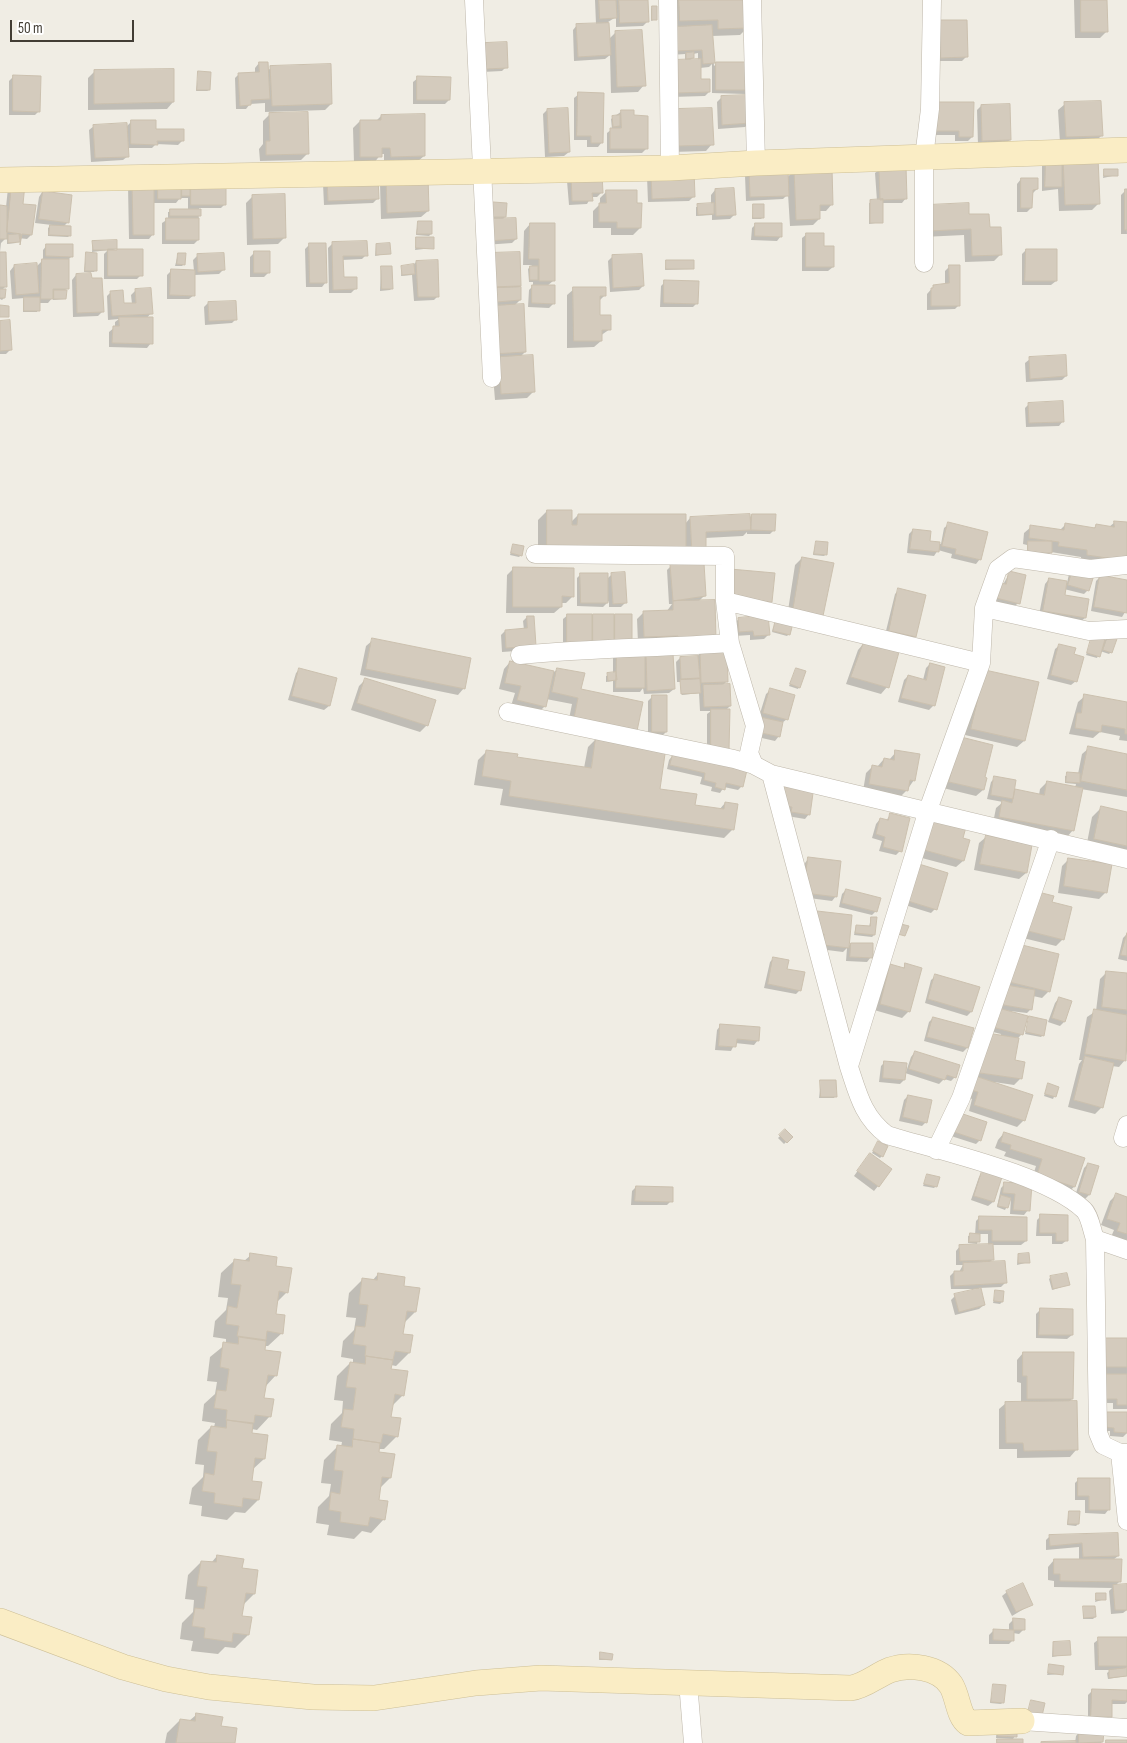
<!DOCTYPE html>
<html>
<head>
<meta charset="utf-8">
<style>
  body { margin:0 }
  #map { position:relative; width:1127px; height:1743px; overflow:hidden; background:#f0ede4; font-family:"Sofia Sans Condensed",sans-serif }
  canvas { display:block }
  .scale { position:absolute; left:10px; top:20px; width:124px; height:22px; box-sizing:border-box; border:2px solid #423d34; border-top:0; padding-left:6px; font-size:15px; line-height:18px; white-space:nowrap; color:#423d34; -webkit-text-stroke:4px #fff; paint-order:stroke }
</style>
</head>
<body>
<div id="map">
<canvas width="1127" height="1743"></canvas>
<div class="scale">50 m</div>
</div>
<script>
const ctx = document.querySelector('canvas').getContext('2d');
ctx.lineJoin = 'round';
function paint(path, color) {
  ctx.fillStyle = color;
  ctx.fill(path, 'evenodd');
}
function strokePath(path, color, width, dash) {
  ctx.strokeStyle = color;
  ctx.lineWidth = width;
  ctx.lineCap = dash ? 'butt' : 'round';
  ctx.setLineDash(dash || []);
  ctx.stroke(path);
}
const shadow = new Path2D(`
  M595,0H646L647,22L643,26L616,27V17L608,22L609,39L616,32L644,85L638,92L611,93L610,55L605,59L574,61L573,30L577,25L596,24Z
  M673,0H746L747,28L740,35L712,36L714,66L717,63L749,89L745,94L712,93V64L709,67L700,68V80L709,92L705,96L671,97L685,61V54L671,55ZM698,53V61H689L693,58V54Z
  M1074,0H1107V31L1100,38H1075Z
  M653,7L656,19L651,21V9Z
  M941,22L966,57L962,61H938L937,26Z
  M485,45L506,67L502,71L482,72L481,49Z
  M259,63L267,71L271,68L331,104L325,110L265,112V103L250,104L246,109H236L235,78L239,74L255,73V68Z
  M94,72L173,102L167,109L88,110V78Z
  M199,73L209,90L207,91H196Z
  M13,77L39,111L35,115H9V81Z
  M418,78L449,100L445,104H413V82Z
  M579,94L602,142L598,147H587V140H574V98Z
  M721,98L750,123L745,127L718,129L717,102Z
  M1065,104L1102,135L1095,142L1060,143L1058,110Z
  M981,106L1010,140L1005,144L978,145L977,110Z
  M932,108L972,137L968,141H955V135H932Z
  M547,110L569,152L564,156L545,157L543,114Z
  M622,111L633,117L646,149L642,153H607V133L612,129L611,119Z
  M270,114L308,153L301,160L260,161L259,149L263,144V121Z
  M381,116L424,156L417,162L384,163V154H381L374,163H354L353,128L360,121H376Z
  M670,117L712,144L706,151L672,152Z
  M132,121L183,140L178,145L156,144L152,148H127L128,156L123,160L91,162L89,130L94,126L126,127Z
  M1097,158L1099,203L1092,210L1059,211L1058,189L1042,191V164Z
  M880,169L906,198L902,203H882V222L869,224V203L877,201L875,173Z
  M794,170L832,204L826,211H819V219L813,225L790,226L788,194L783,199L746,201L745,176L749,172L787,178Z
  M1104,171L1117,175L1103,178Z
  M387,177L428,211L421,217L381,219L380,184Z
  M647,177L694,196L689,201L648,202Z
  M1021,179L1037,189L1033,193L1031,208L1027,212H1017V184Z
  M567,181L602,192L597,197H591L587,204L569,205Z
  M183,184L225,204L221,208H199L198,240L194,244H162V223L168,219V212L188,210V198H180L176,203H153V234L149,239H129L128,186Z
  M323,184L378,198L373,203L324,205Z
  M46,186L56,191L49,192L68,222L63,227L70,235L68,237L48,236V228L52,225L35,223L39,197Z
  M8,188L21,205L31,235L27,239L18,238L16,243L7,244V237L1,243L0,252V207H6Z
  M715,190L735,214L730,219L712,220V215L696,216V207L711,205V195Z
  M607,191L636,204L640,228L633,235H611V228H593V211L600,204V198Z
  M1125,191L1127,234H1121V195Z
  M252,197L285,237L278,244L247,245L246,203Z
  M493,203L505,217L502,220L516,239L512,243L484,245Z
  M754,206L763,217L761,219H752Z
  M922,212L968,216L988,228L1001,254L994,261L965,262L964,235L923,237Z
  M418,222L431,234L429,236L416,235Z
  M530,224L553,281L547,286L554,303L549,308L528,307L529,290L533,286V282H529L528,269L532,265H523L524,231Z
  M756,224L781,236L777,241L751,240L752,228Z
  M807,234L823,247L833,267L828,271H802V238Z
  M417,238L432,248L415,250Z
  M93,242L116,250L141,275L137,279H104V254L108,250L92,252Z
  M310,244L326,282L322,287H306L305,249Z
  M332,244L366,255L362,259L342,260L343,278L356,288L351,293H329L328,248Z
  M47,245L72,256L68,260L65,299L53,300V297L48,303H39L37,312H23V300L25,298L12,299L10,271L14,266L36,267L43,260V250Z
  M376,245L390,253L375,256Z
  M1026,250L1056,281L1051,285H1022V254Z
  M255,252L269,272L264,277H250V257Z
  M519,253L520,300L514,306L525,352L520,357L534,391L527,398L495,400L486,291Z
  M0,254L6,286L2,290L4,298L2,300L0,299Z
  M86,254L95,270L94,272H84Z
  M178,254L184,264L182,266H175Z
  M198,255L223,270L219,274L194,275V295L189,299H167V275L171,271H194L193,260Z
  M612,257L643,286L639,290L610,292L608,261Z
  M667,261L693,269L665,270Z
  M416,262L438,296L434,300L414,301L412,275L401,276L402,267L413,265Z
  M949,267L959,305L955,309L927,310V294L934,286L945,285V271Z
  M381,268L392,288L390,290L380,291Z
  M76,275L102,312L98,316L73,317L72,280Z
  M665,282L697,303L693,307H660L661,286Z
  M574,289L605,295L599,301V316L610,329L600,336L601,341L594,347L567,348V295Z
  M136,290L151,313L146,319L151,343L147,348L109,347V332L115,327V322L119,319L108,320L107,296L111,292L123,305L132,304L131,295Z
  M208,303L236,319L232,323L205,325L204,307Z
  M0,322L10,350L6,354H0Z
  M1030,359L1066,376L1062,380L1026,382L1025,363Z
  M1029,404L1063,421L1059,426L1026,427L1025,408Z
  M547,511L571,522L578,515L685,524L690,518H749L752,515L774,530L770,534H747V532L743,536L705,538V551L538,556V520Z
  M1115,522L1127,524V568L1081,562V557L1051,552L1049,554H1027V545L1023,544L1024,533L1031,527L1060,530L1065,525L1093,529L1096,526L1109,527Z
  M949,524L980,559L976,564L951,558L952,554L938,550L934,556L907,553L909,534L913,530L928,542L941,544L944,528Z
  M816,542L825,555L824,556L813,555Z
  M513,545L521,555L519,557L510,555Z
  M802,558L816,622L787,617L795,565Z
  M671,566L705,595L698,602L715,639L638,643L637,619L644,612L667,611L672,604H669L667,570Z
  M513,569L573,596L566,603H561V607L554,613H506L507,575Z
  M1073,570L1088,590L1084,594L1064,589L1063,596L1085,618L1080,622L1039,615L1045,584L1049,579L1067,583L1069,574Z
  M1010,572L1018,603L1014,607L993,603Z
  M581,574L607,579L612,574L625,603L621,607H609V601L603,607L577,606V578Z
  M1100,577L1127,581V609L1122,617L1091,611L1096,581Z
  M899,590L915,636L911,641L885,635L895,594Z
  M568,615H613V618L616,615H631L609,651L563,650V619Z
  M527,617L530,650L502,652L501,635L505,631L524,630L523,621Z
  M739,619L769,634L764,639L750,640V635L735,636L734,623Z
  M776,620L789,634L787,636L772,632Z
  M1107,636L1111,652L1109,654L1100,651L1097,658L1086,655L1093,637L1106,640Z
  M373,640L464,688L458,695L360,675L366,646Z
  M864,643L887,687L881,694L846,684L858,650Z
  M1060,645L1073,655L1076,681L1071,685L1047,679L1055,649Z
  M701,653L727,681L722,686L730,706L726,710L728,749L707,753V714L711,711H700L699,693L682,695L681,682H679V695V682H677L676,662L680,658L696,657Z
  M618,654H672L674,689L669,693L644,694L643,688L640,692H613V681L606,682V676L613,674V658Z
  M510,662L554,672L558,669L580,690L641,703L568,724L572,704L546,699L545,706L538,713L511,706L515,693L499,689L504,669Z
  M930,664L944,668L933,706L929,710L898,702L904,680L908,676L923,680L926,668Z
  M300,669L329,706L324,710L288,700L296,673Z
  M796,669L799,687L798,689L789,686Z
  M979,678L1024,741L1017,747L965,735Z
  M366,679L427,725L420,732L351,710L359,686Z
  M771,690L787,719L782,723L779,736L775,741L753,736L766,694Z
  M1085,696L1127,704V741L1119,740L1120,736L1100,732L1093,738L1069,734L1078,702Z
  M652,697L666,732L662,736H648V701Z
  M597,738L659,790L694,806L719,810L725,803L733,829L724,838L500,805L503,789L474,785L478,760L487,751L516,758L584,768L588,747Z
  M954,745L984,778L983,790L976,796L943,788Z
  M1089,748L1127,756V797L1081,789L1073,830L1067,837L993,823L996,808L1003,802L987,799L991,782L995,778L1012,793L1016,790L1039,795L1040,789L1047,782L1075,788L1076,784L1065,783V776L1078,774L1082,754Z
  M896,752L914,780L907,790L900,797L863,791L866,773L872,767H877L884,759L889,760Z
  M673,755L742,786L738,790L724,787L720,793L711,791L712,787L700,784L702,777L667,769L669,760Z
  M813,787L809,814L805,819L787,816L776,809Z
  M1101,808L1127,813V856L1086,848L1092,817Z
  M890,815L900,851L896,855L879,851L882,841L872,838L876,824L880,819L886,821Z
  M933,820L961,839L963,861L956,867L918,857Z
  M986,837L1031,846L1026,873L1019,879L974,870L979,843Z
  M809,858L836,896L832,901L801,897L805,863Z
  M1069,859L1106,892L1099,899L1058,893L1062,866Z
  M920,865L935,909L931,913L905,905Z
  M846,890L876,911L872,915L839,907L842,894Z
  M1051,903L1063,939L1056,946L1023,938Z
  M813,916L847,947L851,944L871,957L867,962L846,961L847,948L843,952L819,949Z
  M871,918L874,935L872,937L854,935L856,926L869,927Z
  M1127,934V961L1118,959L1123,938Z
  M1012,952L1048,992L1042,998L1033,996L1031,1009L1027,1013L1010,1011L1021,1035L1018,1038L1014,1061L1023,1063L1020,1079L1014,1085L994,1082L1024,1120L1017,1127L969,1111L972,1099L964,1096L980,1040L1000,1036L1001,1034L989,1031Z
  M774,958L786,970L800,990L796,994L764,988L770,962Z
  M906,965L909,1011L902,1018L874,1010L884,972L891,966L902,969Z
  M1107,972L1127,974V1051L1125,1060L1119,1067L1112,1066L1102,1107L1095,1114L1068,1107L1079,1064L1082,1060H1079L1087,1017L1096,1011L1100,979Z
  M936,976L971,1012L967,1016L925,1003L931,980Z
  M1059,998L1070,1002L1064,1022L1060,1026L1048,1022L1055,1003Z
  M1030,1017L1043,1035L1041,1037L1025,1034Z
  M933,1018L967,1048L963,1052L924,1041L929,1022Z
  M721,1025L758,1040L754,1045L735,1043L731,1051L715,1050L717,1030Z
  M915,1052L955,1077L951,1081L944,1079L939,1084L905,1073L904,1080L900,1084L879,1082L881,1066L885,1062L906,1072L911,1057Z
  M821,1082L835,1096L834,1098H819Z
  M1048,1084L1058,1088L1053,1099L1044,1096Z
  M908,1096L926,1122L922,1126L899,1121L904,1100Z
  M956,1119L980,1140L976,1144L951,1136Z
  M785,1131L791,1137L784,1144L778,1138Z
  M1004,1133L1083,1158L1074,1187L1067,1193L1031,1182L1036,1166L1004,1156L1006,1152L995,1148L998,1140Z
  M877,1144L882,1156L880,1158L872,1153Z
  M866,1159L891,1170L874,1191L854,1176Z
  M1088,1164L1097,1167L1089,1195L1085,1199L1075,1196L1084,1168Z
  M983,1172L1000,1178L993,1202L988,1206L971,1200L979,1177Z
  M927,1176L936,1186L934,1188L923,1186Z
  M1005,1184L1030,1186L1028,1210L1024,1215L1010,1214L1011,1198L1005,1210L997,1207L1001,1188Z
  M636,1187L671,1201L667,1205H631L632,1191Z
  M1116,1195L1127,1198V1243L1111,1237L1114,1230L1101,1225L1110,1201Z
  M1041,1216L1067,1240L1062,1244H1052V1236H1036L1037,1220Z
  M980,1217L1026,1241L1021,1245H992L993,1259L989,1263L1005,1283L1001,1287L979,1288L984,1305L979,1309L955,1315L951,1300L955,1296L979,1289H951L950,1276L954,1272H959L963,1265H956V1251L960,1246L988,1245V1234H979L977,1244L968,1243V1236L975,1235L976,1221Z
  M251,1255L274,1267L287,1292L276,1303L274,1315L282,1333L268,1346H264L263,1351L276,1375L265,1387L263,1399L270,1416L257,1430L252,1429L251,1434L267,1436L264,1459L252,1470L251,1482L260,1483L258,1500L245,1513L235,1512L227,1520L201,1516L202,1506L189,1504L192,1488L203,1477L204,1465L195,1464L198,1440L211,1427H214L215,1423L202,1421L204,1404L215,1394L217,1382L207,1381L210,1357L226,1344V1339L213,1337L215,1321L226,1310L228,1298L218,1297L221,1273L235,1260L244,1261Z
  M1018,1255L1029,1262L1017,1265Z
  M378,1274L402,1287L415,1312L404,1323L402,1335L409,1353L396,1366L391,1365L390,1370L403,1395L392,1406L390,1418L397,1436L384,1449H378L377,1453L390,1478L379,1489L377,1501L384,1519L371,1533L362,1531L354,1539L327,1535L329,1525L316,1523L318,1507L329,1496L331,1484L321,1483L324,1460L338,1446L341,1447L342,1442L329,1440L331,1424L342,1413L343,1401L334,1400L337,1376L350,1363H353V1359L341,1357L343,1341L354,1330L356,1318L346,1317L349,1293L362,1280L372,1281Z
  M1051,1277L1068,1285L1052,1290L1049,1279Z
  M996,1291L1002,1302L1000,1304L993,1303Z
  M1040,1310L1072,1335L1067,1339L1036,1338V1314Z
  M1127,1340V1409H1113V1403H1098V1373Z
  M1023,1353L1072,1399L1069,1402L1076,1450L1070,1457L1017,1458V1449H999V1409L1006,1403H1021V1383L1017,1382V1360Z
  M1127,1414V1433L1123,1437L1110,1436V1431H1099Z
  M1079,1479L1109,1509L1105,1514L1085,1513V1500H1075V1483Z
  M1069,1512L1078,1524L1076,1526L1067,1525Z
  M1117,1534L1118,1556L1113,1560L1120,1581L1115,1586L1127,1601V1610L1123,1613L1111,1614L1109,1591L1112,1588L1054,1587V1581L1048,1580V1567L1054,1560H1079V1547L1046,1550V1540L1050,1536Z
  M217,1556L241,1569L254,1594L243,1605L241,1617L248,1635L235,1648L225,1647L218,1654L191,1651L193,1641L180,1639L182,1623L193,1612L194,1600L185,1599L188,1575L201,1562L211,1563Z
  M1007,1592L1032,1604L1012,1616L1002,1596Z
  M1097,1594L1105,1599L1095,1602Z
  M1084,1607L1095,1617L1093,1619H1083Z
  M1013,1620L1024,1629L1019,1634L1013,1633V1640L1009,1644H989V1635L994,1630L1009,1631V1624Z
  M1127,1638V1667L1124,1670H1127V1676L1108,1679L1107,1673L1111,1670H1095L1094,1643L1099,1639Z
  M1053,1643L1069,1654L1052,1657Z
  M601,1654L611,1660H599Z
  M1050,1666L1062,1674L1047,1675Z
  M994,1685L1002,1703L1001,1704L990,1703Z
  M1092,1691H1127V1702L1125,1704H1111L1110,1716L1106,1721L1088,1720V1695Z
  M196,1715L220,1727L234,1743H165L167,1733L180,1720L189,1721Z
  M997,1726L1015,1736L1013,1739L996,1738Z
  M1080,1731L1102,1742L1101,1743H1041H1075L1076,1736Z`);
const building = new Path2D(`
  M599,0H616L617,18L600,19Z
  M619,0H648L649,22L620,23Z
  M679,0H747L748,28L718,29V20L680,21Z
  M1081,0H1107L1108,32H1081Z
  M652,6H657V20H652Z
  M941,20H967L968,57L941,58Z
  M609,23L611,55L578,57L576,24Z
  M712,25L715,63L703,64L702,50L675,51L674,27Z
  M642,30L646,86L617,87L615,31Z
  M507,42L508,68L486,69L485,43Z
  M694,52V58L686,59V53Z
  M701,59V79H710V92L674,93L673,60Z
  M259,62H268L270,99L251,100V105L240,106L238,73L259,72Z
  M716,62H750V90H716Z
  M331,64L332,104L272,106L270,66Z
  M174,69V102L94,104V70Z
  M198,71L211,72L210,90H197Z
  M13,75L41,76L40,112L13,111Z
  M417,76L451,77L450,100H417Z
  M578,92L604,93L603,143H591V136H577Z
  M749,95L751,123L722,125L721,96Z
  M1101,101L1103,136L1066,137L1064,102Z
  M936,102H974L973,137H959V131H936Z
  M1010,104L1011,140L982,141L981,105Z
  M568,108L570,152L549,153L547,109Z
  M712,108L714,145L678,146L676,109Z
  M621,110H634V115L648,116V149H610V128H621Z
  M308,112L309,154L266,155V141H270L269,113Z
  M425,114V156L391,157L390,148H382V157H360V120H381V115Z
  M620,115V126L613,127L612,116Z
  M131,120H156V129H184V141H157L158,145L131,144Z
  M127,123L129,157L95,158L93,125Z
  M1098,157L1100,204L1065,205L1063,158Z
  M1046,158L1062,159V187H1045Z
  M906,166L907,199L880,200L879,168Z
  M832,168L833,205H820V219L796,220L794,169Z
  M788,169L789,196L750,197L749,170Z
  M1104,169H1118V176H1104Z
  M694,170L695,197L652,199L651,172Z
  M602,173L603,193H592L593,201H572L571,175Z
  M428,175L429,211L387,213L386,176Z
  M378,177L379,199L328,201L327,179Z
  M1021,178H1038V189L1033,190L1032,208H1021Z
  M154,180V235H133L132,181Z
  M158,180H181V199H158Z
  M191,180H226V205H191Z
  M12,183L25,184L23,204L36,205L32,235L22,234L20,245L21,234L7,232Z
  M182,183H190V196H182Z
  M734,188L736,215L716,216L715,189Z
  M1125,189H1127V230H1125Z
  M606,190H637V203H642L641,228H617V222H599V203H606Z
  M43,191L72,195L69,223L39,219Z
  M285,194L286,238L253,239L252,195Z
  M883,199V223H870V200Z
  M493,202L507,203L506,217H492Z
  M714,203V214L698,215L697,204Z
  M969,203V214H989L990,227H1001L1002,255L972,256L971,229L929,231L928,205Z
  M753,204H764V218H753Z
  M0,205L7,206V239H0Z
  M170,209H201V216H170Z
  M166,218H199V240H166Z
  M516,218L517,239L488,241L486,219Z
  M418,221H432V234H417Z
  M530,223H555V281H539V259H529Z
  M755,223H782V237L755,236Z
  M50,225L71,226V236L49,235Z
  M806,233H824V246H834V267H806Z
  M19,234L20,242L8,243V235Z
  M416,237H434V249L416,248Z
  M117,240V250H93L92,241Z
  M367,241L368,256H343L344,277H357V289L333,290L332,242Z
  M309,243H326L327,283H310Z
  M390,243L391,254L376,255V244Z
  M46,244H73V257L46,256Z
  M108,249H143V276H108Z
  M1026,249H1057V281H1025Z
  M254,251H270V273H254Z
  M0,252H6L7,287H0Z
  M86,252L97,253V271H85Z
  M520,252L521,286L490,287L489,253Z
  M178,253H186L185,265L177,264Z
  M224,253L225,270L198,272L197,254Z
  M642,254L644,286L613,288L612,255Z
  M42,259H69V289H53V299H41Z
  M438,260L439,297H418L416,261Z
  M666,260H694V269H666Z
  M37,263L39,293L16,295L14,265Z
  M414,264L415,274L402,275L401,266Z
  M949,265H960V306H931V288H933V285L949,283Z
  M381,266H392L393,289H382Z
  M530,266H538V280H530Z
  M171,269L195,270V296L170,295Z
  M91,273L92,278H102L104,312L77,313L76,274Z
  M664,280L699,281L698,304L664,303Z
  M532,285H555V304L532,303Z
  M521,287V300L497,302L496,288Z
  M573,287H606V296H600V315H611V330H602V341H574Z
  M151,288L153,314L112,316L110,291L123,290L124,303H136L135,289Z
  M0,289H6L5,298H0Z
  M54,290H67L66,299H54Z
  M24,297H40V311H24Z
  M236,301L237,320L209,321L208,302Z
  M524,304L526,352L493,354L491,306Z
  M0,305L9,306V317H0Z
  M119,317H153V344L112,343L113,326H119Z
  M10,320L12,350L0,351V321Z
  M533,355L535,392L501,394L499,357Z
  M1066,355L1067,376L1030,379L1029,357Z
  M1063,401L1064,422L1029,423L1028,403Z
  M547,510H572V525H577L578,514H686V554L547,548Z
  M750,514L751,530L706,532V552L692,553L690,517Z
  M752,514H776L775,531L751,530Z
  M1114,521L1127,522V561L1087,555V550L1058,546L1059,542L1029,538L1030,525L1064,530L1065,523L1095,528L1096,524L1114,527Z
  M948,522L988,532L981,560L955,554L956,549L942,546Z
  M913,529L931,531L930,541L940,542L939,552L910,549Z
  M816,541L828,542L827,555L814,554Z
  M1028,541H1052V553H1028Z
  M513,544L524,546L522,556L511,553Z
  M802,557L834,563L823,616L793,610Z
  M704,563L706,596L673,601L670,565Z
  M513,567L574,568V597L562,596V607H513Z
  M730,569L775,573L772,602L728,597Z
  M1073,569L1094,575L1089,591L1068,585Z
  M1009,571L1026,575L1020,604L996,598L1000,583L1006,584Z
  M625,572L627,603L613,604L611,573Z
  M580,573H608V603H581Z
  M1100,575L1127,580V613L1094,607Z
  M1049,578L1067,581L1065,595L1089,599L1086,618L1043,611Z
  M898,588L926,595L916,637L889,631Z
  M715,600L716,640L678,641V636L644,637L643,611L673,610V601Z
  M567,614H592V646H567Z
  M593,614H614V648H593Z
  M615,614H632V642H615Z
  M768,615L770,635L754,636L753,631L739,632L738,618Z
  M527,616H534L536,646L506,648L505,630L527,628Z
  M776,619L793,623L790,635L773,631Z
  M1109,633L1118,636L1112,653L1103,650Z
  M1092,635L1105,639L1100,657L1087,653Z
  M372,638L471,658L465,689L366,669Z
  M864,642L899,652L889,688L851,677Z
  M1059,644L1076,648L1074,654L1084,657L1077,682L1051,675Z
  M727,650L728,682L701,683L700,652Z
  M617,652L645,653V688H616Z
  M673,653L675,689L647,691L646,654Z
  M698,656L700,678L681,679L680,657Z
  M510,661L554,671L546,707L517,700L521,686L505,683Z
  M930,663L945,667L935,706L901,698L908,675L926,680Z
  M299,668L337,678L330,706L292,696Z
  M557,668L585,673L581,689L643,702L637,731L574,718L578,698L552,692Z
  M796,668L806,671L800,688L790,684Z
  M985,670L1039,682L1025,741L971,729Z
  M616,672L617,680L608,681L607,673Z
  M365,678L436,700L428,726L357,703Z
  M700,679L701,693L681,694L680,680Z
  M730,684L731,706L704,707L703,685Z
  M770,688L795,695L788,720L763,713Z
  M1084,694L1127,702V734H1125V729L1102,725L1101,732L1075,728L1077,713H1081Z
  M652,695H667V732H652Z
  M711,709H730L729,750H711Z
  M760,717L783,722L780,737L757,732Z
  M596,737L666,747L660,789L697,794L695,805L724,809L725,802L738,804L734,830L509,796L511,781L482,776L486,750L518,754L517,757L591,768Z
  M961,737L993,745L985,777L987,778L984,790L949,782Z
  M1088,746L1127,754V790L1081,781Z
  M895,750L920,754L915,781L910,780L908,791L869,784L872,765L882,767L884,758L894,760Z
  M673,754L747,770L743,787L726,783L725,790L715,787L716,783L704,780L705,773L670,765Z
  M1067,772L1080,773V783L1066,782Z
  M994,776L1016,780L1013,799L991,795Z
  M1047,781L1083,788L1074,831L999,817L1002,800L1012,803L1015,789L1044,795Z
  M783,782L814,786L810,815L791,812L792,807L780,805Z
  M1101,806L1127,812V846L1094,839Z
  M890,813L910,818L902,852L883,847L885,837L876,834L880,818L888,820Z
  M933,818L966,827L963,838L970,840L964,861L924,850Z
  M986,835L1032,845L1027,873L980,864Z
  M808,857L841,861L837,897L804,893Z
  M1068,858L1112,864L1107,893L1064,886Z
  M919,864L948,873L937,910L908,901Z
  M846,889L881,898L877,912L842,903Z
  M1038,892L1054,896L1052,902L1072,907L1064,940L1028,931Z
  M817,911L852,915L849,948L823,945L824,934L815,933Z
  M871,917H877L875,935L855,933L856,925L870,926Z
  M897,923L909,926L905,936L894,933Z
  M1127,933V956L1121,955Z
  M851,943H873V958L850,957Z
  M1018,944L1059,954L1050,992L1009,982Z
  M773,957L789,960L787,969L805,972L801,991L768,984Z
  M905,963L922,968L910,1012L880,1004L890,964L904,968Z
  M1106,971L1127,973V1010L1102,1007Z
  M935,974L980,987L972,1012L928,999Z
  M1001,984L1035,990L1032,1010L998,1004Z
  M1059,997L1072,1001L1065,1022L1052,1018Z
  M998,1008L1028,1016L1023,1035L992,1027Z
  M1094,1009L1127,1015L1126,1061L1085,1054Z
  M1029,1016L1047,1020L1044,1036L1026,1032Z
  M933,1017L974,1028L968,1048L927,1037Z
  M720,1024L760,1027L759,1041L737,1039L736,1047L719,1046Z
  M987,1033L1019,1038L1015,1060L1025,1062L1022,1079L980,1073Z
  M915,1051L960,1065L956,1078L947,1075L945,1080L909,1069Z
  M1085,1056L1114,1063L1103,1108L1074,1100Z
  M884,1061L907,1063L905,1080L883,1078Z
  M975,1076L1033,1095L1025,1121L974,1105L978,1092L970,1090Z
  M820,1080H836L837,1097H821Z
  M1048,1083L1059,1087L1056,1097L1045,1094Z
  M908,1095L932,1100L927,1123L903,1117Z
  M960,1113L987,1122L981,1141L954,1132Z
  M785,1129L793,1137L787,1143L779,1135Z
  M1004,1132L1085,1158L1075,1187L1037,1175L1042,1159L1010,1149L1011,1145L1001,1142Z
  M878,1141L888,1146L883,1157L873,1151Z
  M870,1153L892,1169L879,1187L857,1171Z
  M1088,1163L1099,1166L1090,1195L1079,1192Z
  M982,1171L1002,1177L994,1202L974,1196Z
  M927,1174L940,1177L937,1187L924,1184Z
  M1004,1182L1032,1184L1030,1211L1013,1210L1015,1194L1003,1193Z
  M636,1186L673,1187V1202L635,1201Z
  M1116,1193L1127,1197V1234L1117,1231L1120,1223L1107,1219Z
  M1001,1195L1011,1198L1008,1208L998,1206Z
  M1040,1214L1068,1215V1241H1056V1233H1040Z
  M979,1216L1027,1217V1241H992V1230H979Z
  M970,1233L980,1234V1242H969Z
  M993,1244L994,1260L960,1261L959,1245Z
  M250,1253L277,1257L276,1266L292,1268L288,1293L279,1291L276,1314L285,1315L283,1334L267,1331L266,1340L237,1336L239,1326L226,1324L228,1306L237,1308L241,1285L231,1284L234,1259L249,1261Z
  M1029,1253L1030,1263H1018V1254Z
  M1005,1261L1007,1283L954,1286V1271H963V1263Z
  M378,1273L405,1277L404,1286L420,1288L416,1312L407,1311L403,1334L413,1335L410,1353L395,1351L393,1360L365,1356L366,1346L353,1344L356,1326L365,1327L368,1305L359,1304L362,1278L377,1280Z
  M1067,1273L1070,1285L1053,1289L1050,1276Z
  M981,1288L985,1305L959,1312L954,1294Z
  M995,1290L1004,1291L1003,1302L994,1301Z
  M1040,1308L1073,1309V1335H1039Z
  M239,1337L266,1341L265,1350L281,1352L277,1376L268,1375L264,1398L274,1399L271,1417L255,1415L254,1423L226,1420L227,1410L214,1408L217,1390L226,1391L229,1369L220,1367L223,1342L238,1344Z
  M1105,1338H1127V1367H1104Z
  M1023,1352H1074L1073,1399H1027V1376H1023Z
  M366,1356L393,1360L391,1369L408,1371L404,1396L395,1394L391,1417L401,1418L398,1437L383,1434L381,1443L353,1439L354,1429L341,1427L344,1409L353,1410L356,1388L346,1387L350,1362L365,1364Z
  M1102,1374H1127V1405H1117V1399H1101Z
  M1077,1401L1078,1450L1024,1451L1023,1443H1006L1005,1402Z
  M1104,1412H1127V1433L1114,1432V1428L1103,1427Z
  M227,1420L253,1424L252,1433L268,1435L265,1459L255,1458L252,1481L262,1482L259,1500L243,1498L242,1507L214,1503L215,1493L202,1491L205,1473L214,1475L217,1452L207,1451L211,1426L226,1428Z
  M353,1439L380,1443L379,1452L395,1454L391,1478L382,1477L379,1500L388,1501L385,1520L370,1517L368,1526L340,1522L341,1512L329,1510L331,1492L340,1494L343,1471L334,1470L337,1445L352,1447Z
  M1078,1478H1110V1510H1089V1496H1078Z
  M1069,1511H1080L1079,1524H1068Z
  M1118,1533L1119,1556L1083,1557L1082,1543L1050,1546L1049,1535Z
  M217,1555L244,1559L242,1568L258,1570L255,1594L246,1593L242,1616L252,1617L249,1635L233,1633L232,1642L204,1638L205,1628L192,1626L195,1608L204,1609L207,1587L197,1586L201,1561L216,1562Z
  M1054,1559H1122L1121,1582L1060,1581V1574H1054Z
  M1023,1583L1033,1605L1016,1612L1006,1591Z
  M1127,1584V1610H1115L1113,1585Z
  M1096,1593H1106V1600H1096Z
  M1083,1606H1095L1096,1617L1084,1618Z
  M1013,1618L1025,1619V1630H1014V1641L993,1640V1629L1013,1630Z
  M1098,1637H1127V1666H1099Z
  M1070,1641L1071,1655L1053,1656V1642Z
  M600,1652L613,1654L612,1660L600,1659Z
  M1049,1664L1064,1666L1063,1675L1048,1673Z
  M1127,1668V1676L1109,1678V1670Z
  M993,1684L1006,1685L1004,1703L991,1702Z
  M1092,1689L1127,1690V1701L1112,1700V1717H1091Z
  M1031,1700L1045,1703L1042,1716L1028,1712Z
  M196,1713L223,1717L221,1726L237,1728L235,1743H176L180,1719L195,1721Z
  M998,1723L1017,1724V1737L998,1736Z
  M1079,1730L1104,1731L1103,1742L1079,1743Z
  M997,1739H1023V1743H997Z
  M1106,1740H1127V1743H1106Z
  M1076,1741V1743H1041V1742Z`);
const street = new Path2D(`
  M474,0L492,378
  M668,0L670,168
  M752,0L756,163
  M924,263V157L930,109L932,0
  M535,554L725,556V601L730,643L755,726L749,753L754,765
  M725,601L981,663
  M984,608L1089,631L1127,629
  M520,655C589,648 660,648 730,643
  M508,712L734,759L754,765L771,774L1127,859
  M771,774L849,1067C858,1094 863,1117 887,1135C939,1151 1046,1174 1084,1210C1090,1216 1092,1231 1095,1239L1127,1250
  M849,1066L928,810L981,663L984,608L998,569L1013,558L1090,569L1127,565
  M1123,1138L1127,1125
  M936,1150L961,1098L1051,839
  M1095,1239L1098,1433L1103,1445L1120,1453H1127
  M1120,1453L1127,1521
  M688,1682L693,1743
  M1022,1721L1127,1728`);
const secondary = new Path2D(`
  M0,180L670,168L756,163L1127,150
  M0,1621L123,1667L166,1679L209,1687L313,1697L374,1698L476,1683L541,1678L851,1688C865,1686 877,1675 890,1670C909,1663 939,1667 951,1685C958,1696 958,1716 968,1723L1022,1721`);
paint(shadow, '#0003');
paint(building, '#d4cbbd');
strokePath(building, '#cbc0ae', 1);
strokePath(street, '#beb7aa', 19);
strokePath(secondary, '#cdbf96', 26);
strokePath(street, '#fff', 18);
strokePath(secondary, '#faedc5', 25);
</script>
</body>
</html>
